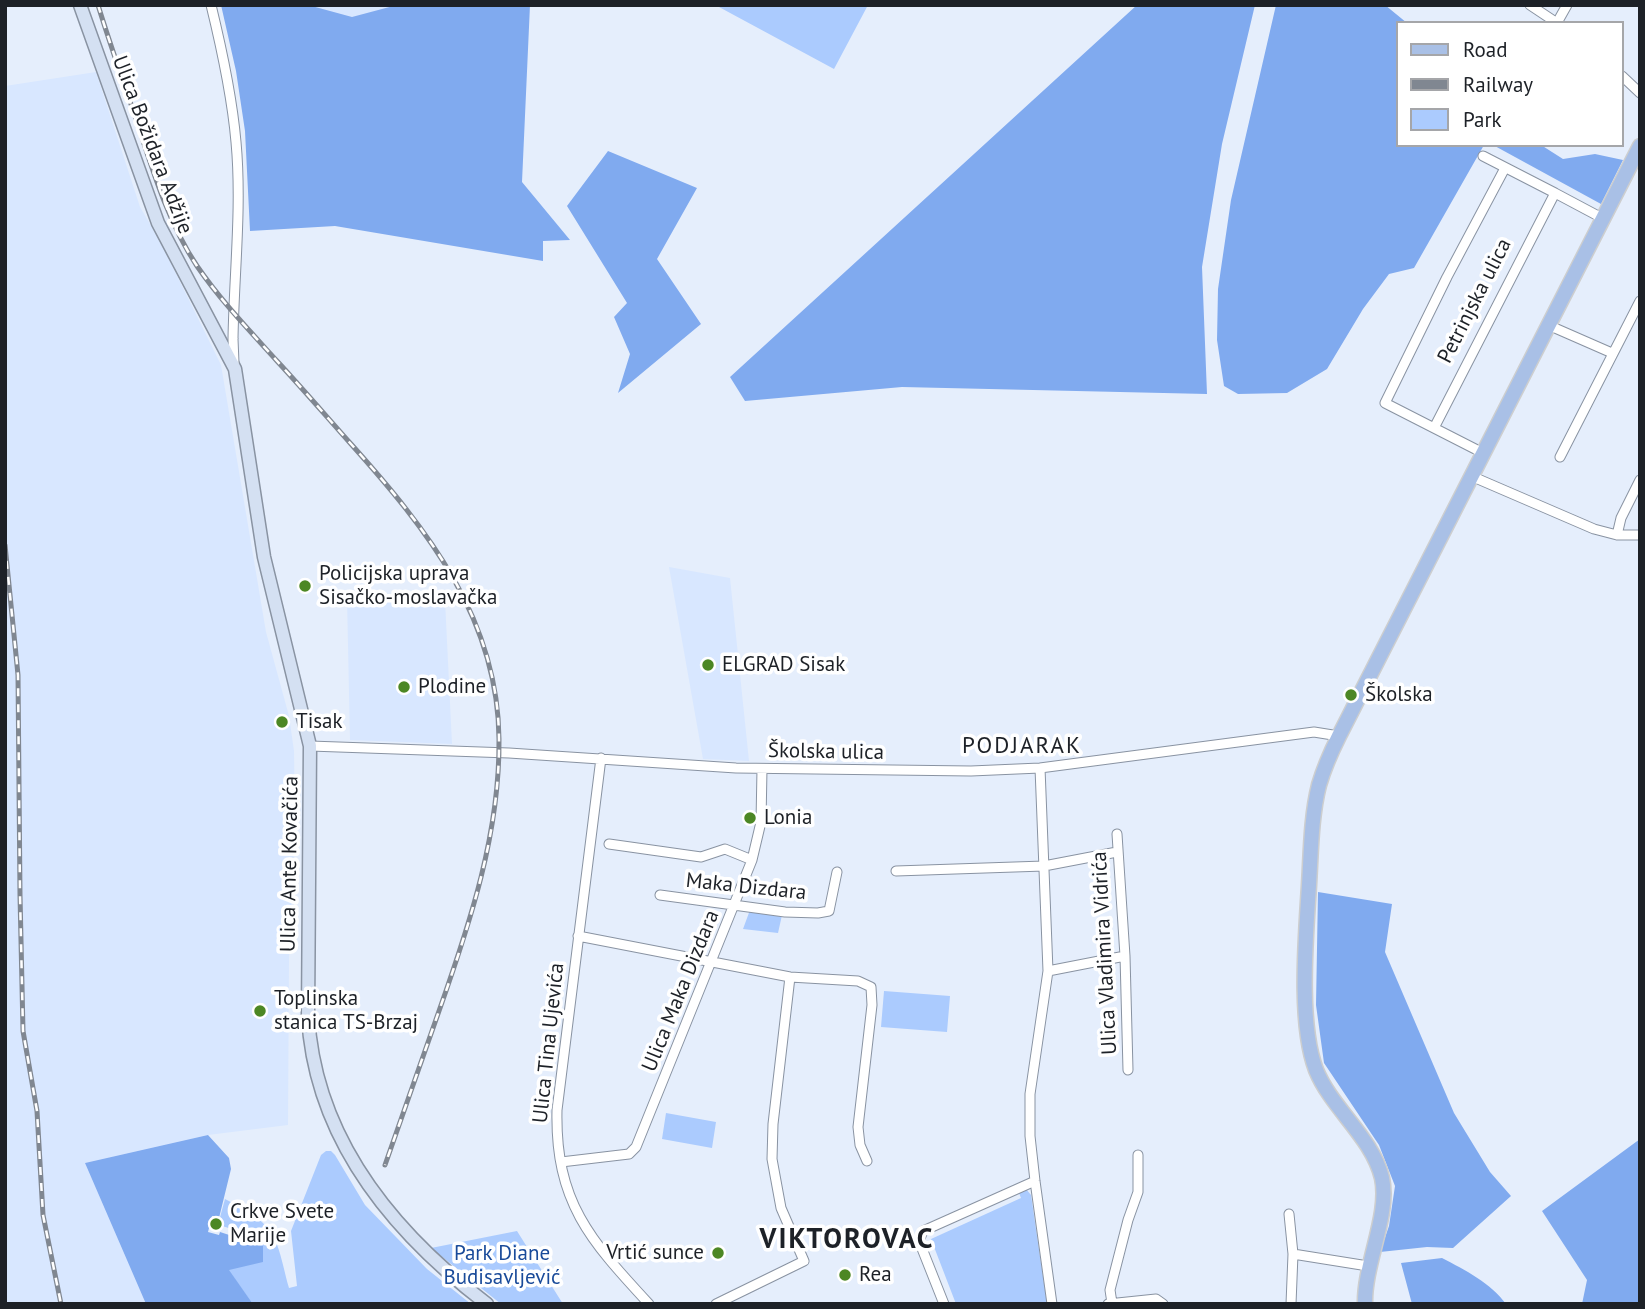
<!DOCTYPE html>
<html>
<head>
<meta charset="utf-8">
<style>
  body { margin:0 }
  #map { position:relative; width:1645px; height:1309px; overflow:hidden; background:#e5eefc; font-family:"PT Sans",sans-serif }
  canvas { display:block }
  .frame { position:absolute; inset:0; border:7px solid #1d2127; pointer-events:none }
  .legend { position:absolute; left:1396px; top:21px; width:228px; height:126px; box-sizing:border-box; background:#fff; border:2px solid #a5a6a9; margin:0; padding:9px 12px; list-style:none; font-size:21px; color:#1d2127 }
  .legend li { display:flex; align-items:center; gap:14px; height:35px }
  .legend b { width:35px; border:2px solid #a5a6a9 }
</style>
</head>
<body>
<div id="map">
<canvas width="1645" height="1309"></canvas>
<div class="frame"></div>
<ul class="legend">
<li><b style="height:9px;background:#a9c0e6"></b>Road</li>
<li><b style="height:9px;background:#808791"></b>Railway</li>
<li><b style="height:19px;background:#abcbfe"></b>Park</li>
</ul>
</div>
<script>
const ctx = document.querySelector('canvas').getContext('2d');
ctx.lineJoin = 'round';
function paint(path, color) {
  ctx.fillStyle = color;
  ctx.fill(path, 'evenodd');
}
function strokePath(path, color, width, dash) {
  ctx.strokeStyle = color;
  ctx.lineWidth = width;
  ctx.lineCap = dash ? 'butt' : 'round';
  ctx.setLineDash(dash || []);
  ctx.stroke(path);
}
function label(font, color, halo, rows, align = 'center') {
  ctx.font = font + ' "PT Sans",sans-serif';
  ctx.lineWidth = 7;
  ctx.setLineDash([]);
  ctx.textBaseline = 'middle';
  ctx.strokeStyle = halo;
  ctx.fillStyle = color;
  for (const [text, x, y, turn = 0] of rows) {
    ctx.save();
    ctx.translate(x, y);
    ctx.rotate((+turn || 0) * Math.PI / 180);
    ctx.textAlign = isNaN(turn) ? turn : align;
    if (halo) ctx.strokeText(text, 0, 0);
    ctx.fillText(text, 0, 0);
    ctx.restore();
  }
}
const built = new Path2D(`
  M295,5H414L355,25Z
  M96,72L140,207L159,239L221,365L266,632L289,716L294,751L295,823L289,958L288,1125L208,1135L85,1163L146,1304H5V86Z
  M669,567L730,578L749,761L703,759Z
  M347,598L445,600L452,744L350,740Z`);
const green = new Path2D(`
  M720,5H868L834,69L719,7Z
  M750,910L782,915L778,933L743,929Z
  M884,991L950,996L947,1032L881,1027Z
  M666,1113L716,1122L712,1148L662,1139Z
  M326,1151H331L335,1155L365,1205L427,1269L471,1304H253L228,1270L263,1246L230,1235L232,1229L222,1226L223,1222L219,1221L225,1199C278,1226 275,1234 289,1288L297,1286L291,1231L321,1155Z
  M1026,1189L1031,1195L1047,1304H956L931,1239L1021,1198L1019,1193Z
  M517,1231L563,1304H501L431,1248Z`);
const forest = new Path2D(`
  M221,5H308L352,17L397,5H530L522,182L570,240L543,241V261L335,226L250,231L245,131L236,71Z
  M1137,5H1255L1222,144L1202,267L1207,394L902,387L745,401L730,377Z
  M1276,5H1385L1407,23H1398V145H1484L1414,268L1389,274L1363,309L1327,369L1287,393L1238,394L1224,386L1217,340L1218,289L1231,200Z
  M1493,145H1541L1563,159L1595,154L1623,160L1601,204Z
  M608,151L697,188L657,259L701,324L618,393L630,354L614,317L627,303L567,206Z
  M1318,892L1392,904L1385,952L1454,1113L1490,1172L1511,1196L1453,1248L1427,1247L1380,1252L1389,1226L1395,1186L1379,1145L1324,1063L1316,1005Z
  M208,1135L229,1158L231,1169L219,1218L212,1216L208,1232L219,1235L220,1232L263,1246V1262L229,1270L253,1304H146L85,1163Z
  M1640,1139V1304H1582L1587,1280L1542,1211Z
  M1442,1258C1465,1270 1491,1283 1506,1304H1412L1401,1263Z`);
const minor = new Path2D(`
  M211,5C222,50 232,96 236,142C242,207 234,274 233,339L234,363
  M1530,5L1557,23
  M1558,21L1567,5
  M1622,76L1640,93
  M1483,156L1555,193
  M1548,325L1612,353
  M1434,428L1385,403L1447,277L1505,168
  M1483,453L1434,428L1555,193L1602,218
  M1560,457L1640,301
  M1471,476L1594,529L1617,535H1640
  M1617,535L1621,518L1640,480
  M310,746L509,753L736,768L971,771L1040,768L1314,732L1339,736
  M601,758L557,1110C555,1202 590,1240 649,1304
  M1040,768L1048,971L1030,1094V1136L1035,1181L1052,1304
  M1117,834L1125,956L1128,1070
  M609,844L701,857L725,849L752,860
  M896,871L1044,866L1117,852
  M660,895L785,912L818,913L829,911L837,872
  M578,936L790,977L858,981L871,987L872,1005L858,1127L860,1145L867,1161
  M1048,971L1125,956
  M561,1162L629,1154L636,1147L752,860L761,822L762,769
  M1289,1214L1293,1254
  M1112,1303L1110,1290L1128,1220L1138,1192V1155
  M716,1304L804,1261L781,1208L772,1159L773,1124L790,977
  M944,1304L919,1241L923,1231L1035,1181
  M1108,1304L1156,1299L1163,1304
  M1291,1304L1293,1254L1368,1266`);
const secondary = new Path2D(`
  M80,5L158,223L235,369L264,557L310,746L308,1016C315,1139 392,1232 487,1304`);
const primary = new Path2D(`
  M1365,1304C1364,1264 1390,1215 1382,1178C1372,1137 1332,1109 1316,1070C1298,1023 1306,936 1309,885C1311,852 1311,817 1319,785C1324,768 1331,752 1339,736L1640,146`);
const rail = new Path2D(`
  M98,5C109,41 121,75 133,110C151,164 166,219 197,266C221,301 249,330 277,361C302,388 326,416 351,444C427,529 498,618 499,739C500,833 470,923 439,1011C421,1062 403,1114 385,1165
  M5,545L18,675L20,895L23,1031L37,1111L43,1215L61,1304`);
const markers = [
  [305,586,7,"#4c8724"],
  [708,665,7,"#4c8724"],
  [404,687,7,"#4c8724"],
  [1351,695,7,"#4c8724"],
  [282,722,7,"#4c8724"],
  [750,818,7,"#4c8724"],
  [260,1011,7,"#4c8724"],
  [216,1224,7,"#4c8724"],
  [718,1253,7,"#4c8724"],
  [845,1275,7,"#4c8724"]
];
const streetNames = [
  ["Ulica Božidara Adžije",152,145,69],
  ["Petrinjska ulica",1475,301,-63],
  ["Školska ulica",826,752,1],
  ["Ulica Ante Kovačića",290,864,-89],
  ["Maka Dizdara",746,887,6],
  ["Ulica Vladimira Vidrića",1105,953,-93],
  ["Ulica Maka Dizdara",681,991,-68],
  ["Ulica Tina Ujevića",549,1043,-84]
];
const poiNames = [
  ["Policijska uprava",319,574],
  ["Sisačko-moslavačka",319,598],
  ["ELGRAD Sisak",722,665],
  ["Plodine",418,687],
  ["Školska",1365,695],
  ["Tisak",296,722],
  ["Lonia",764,818],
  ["Toplinska",274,999],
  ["stanica TS-Brzaj",274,1023],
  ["Crkve Svete",230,1212],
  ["Marije",230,1236],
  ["Vrtić sunce",704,1253,"right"],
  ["Rea",859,1275]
];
const parkNames = [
  ["Park Diane",502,1254],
  ["Budisavljević",502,1278]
];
const neighbourhoodNames = [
  ["PODJARAK",1022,746]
];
const districtNames = [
  ["VIKTOROVAC",847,1240]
];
paint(built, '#d8e7ff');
paint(green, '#abcbfe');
paint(forest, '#80aaef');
strokePath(minor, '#8993a2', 11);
strokePath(secondary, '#8993a2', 15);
strokePath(primary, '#cdcecf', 17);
strokePath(minor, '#fff', 9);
strokePath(secondary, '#d4e0f2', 12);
strokePath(primary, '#a9c0e6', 14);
strokePath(rail, '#808791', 5);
strokePath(rail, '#fff', 2.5, [8]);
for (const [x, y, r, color] of markers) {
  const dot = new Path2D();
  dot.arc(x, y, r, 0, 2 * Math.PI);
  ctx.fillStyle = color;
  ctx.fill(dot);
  strokePath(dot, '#fff', 2.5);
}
label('21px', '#1d2127', '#fff', streetNames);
label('21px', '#1d2127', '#fff', poiNames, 'left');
label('21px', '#1a4b9a', '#fff', parkNames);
ctx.letterSpacing = '2px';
label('23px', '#1d2127', '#fff', neighbourhoodNames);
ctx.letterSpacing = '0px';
ctx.letterSpacing = '2px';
label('bold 28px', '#1d2127', '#fff', districtNames);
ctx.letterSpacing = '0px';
</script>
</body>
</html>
